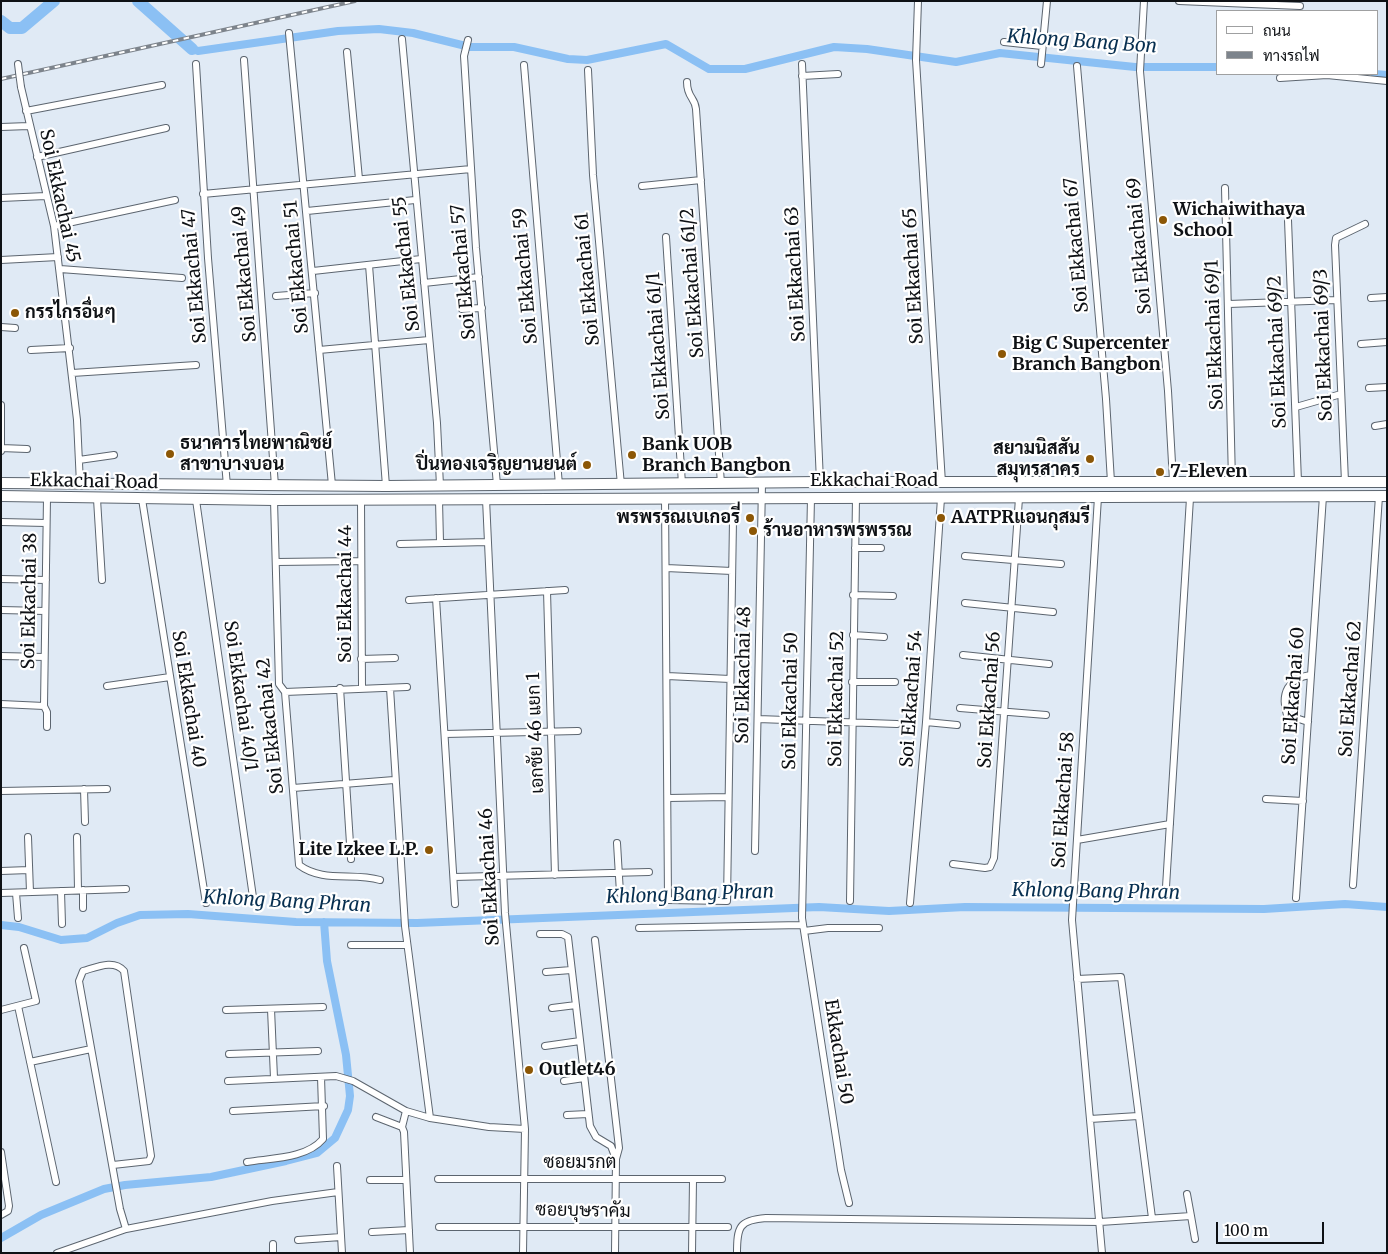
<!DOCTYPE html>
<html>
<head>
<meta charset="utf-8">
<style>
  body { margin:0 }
  #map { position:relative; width:1388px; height:1254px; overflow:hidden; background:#e0eaf5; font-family:Merriweather,Sarabun,serif }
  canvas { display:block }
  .frame { position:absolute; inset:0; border:2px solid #0e1115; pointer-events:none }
  .legend { position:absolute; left:1216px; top:10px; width:162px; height:65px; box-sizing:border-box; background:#fff; border:1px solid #9fa0a1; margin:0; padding:6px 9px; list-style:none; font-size:15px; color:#0e1115 }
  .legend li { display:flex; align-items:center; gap:10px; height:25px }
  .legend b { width:25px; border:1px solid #9fa0a1 }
  .scale { position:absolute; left:1216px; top:1222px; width:108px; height:22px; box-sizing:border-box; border:2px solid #0e1115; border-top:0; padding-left:6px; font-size:15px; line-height:18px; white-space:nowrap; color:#0e1115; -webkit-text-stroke:4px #fff; paint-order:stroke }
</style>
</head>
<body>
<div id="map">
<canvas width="1388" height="1254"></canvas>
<div class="frame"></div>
<ul class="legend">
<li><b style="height:6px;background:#fff"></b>ถนน</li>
<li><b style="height:6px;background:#7d848c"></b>ทางรถไฟ</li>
</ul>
<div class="scale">100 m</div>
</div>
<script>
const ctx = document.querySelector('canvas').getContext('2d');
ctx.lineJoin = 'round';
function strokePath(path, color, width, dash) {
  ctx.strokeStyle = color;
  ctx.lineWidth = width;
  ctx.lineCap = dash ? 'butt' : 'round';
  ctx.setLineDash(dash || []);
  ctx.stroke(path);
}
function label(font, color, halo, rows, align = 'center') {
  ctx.font = font + ' Merriweather,Sarabun,serif';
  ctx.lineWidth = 4.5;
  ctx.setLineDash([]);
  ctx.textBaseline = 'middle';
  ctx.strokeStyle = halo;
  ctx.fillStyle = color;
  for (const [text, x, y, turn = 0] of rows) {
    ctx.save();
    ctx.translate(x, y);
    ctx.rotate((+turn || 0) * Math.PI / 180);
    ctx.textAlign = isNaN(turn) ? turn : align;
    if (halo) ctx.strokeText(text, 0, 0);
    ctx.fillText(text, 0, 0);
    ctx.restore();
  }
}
const canal = new Path2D(`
  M192,49L198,51L338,31L379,29L413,33L470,47H514L568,59L587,60L666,44L709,69H745L834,47L867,49L956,62L1000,53L1135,67H1217
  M1375,74L1387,75
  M1,925L19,927L61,940L87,938L117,923L140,915L188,914L296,922L417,923L819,907L889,911L965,907L1264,909L1345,904L1387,907
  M1,1238L41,1215L104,1189L125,1185L211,1177L286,1161L317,1153L335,1138L348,1110L350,1096L346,1055L327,961L324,922`);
const river = new Path2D(`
  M138,1L192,49
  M1,21L10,28H22L54,1`);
const street = new Path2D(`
  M918,1L916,60L942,483
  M1144,1L1140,71L1168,391L1173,481
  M1179,1L1300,6
  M289,33L332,485
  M402,39L437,423L440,486
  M468,40L464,56L476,248L497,485
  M1004,42L1042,46
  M347,52L359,179
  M244,60L275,486
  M18,64L19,72
  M196,64L208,258L227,486
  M802,64L820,482
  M1041,64L1047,1
  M524,65L559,485
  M1077,66L1106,399L1111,482
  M588,70L593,175L621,485
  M802,76L838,74
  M1280,78L1327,75L1387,81
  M687,82C687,98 695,97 696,109L721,484
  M21,87L54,226L77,420L80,484
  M26,111L162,85
  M1,127L29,126
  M37,157L166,128
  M642,186L701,180
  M1225,188L1232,481
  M203,194L471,169
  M1,198L46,196
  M307,211L415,200
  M1288,220L1298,482
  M54,226L175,200
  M666,237L682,484
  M464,259L466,279
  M1,260L58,257
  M369,265L386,486
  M60,269L182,278
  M313,271L421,259
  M424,283L479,277
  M276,296L315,293
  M1371,298L1387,297
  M1229,304L1336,300
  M462,309L482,308
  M1,327L15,328
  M1361,344L1387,342
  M31,350L70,348
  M319,350L429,340
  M72,373L196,365
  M1369,388L1387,387
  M1,405V451
  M1296,407L1341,394
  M1375,426L1387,424
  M1,448L27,449
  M79,460L114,455
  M1345,482L1335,245L1336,238L1365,224
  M1098,497L1072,920L1102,1253
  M47,498L44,706L47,712V727
  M665,498L668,900L727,901L733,520
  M811,498L802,918L841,1170L849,1203
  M97,499L102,580
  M142,499L206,903
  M486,499L505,913L525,1129L523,1253
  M196,500L253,897
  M274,500L279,684L285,692L299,865C323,883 353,872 380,880
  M361,500L362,688
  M439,500L440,542
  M1,522L46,523
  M400,544L488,542
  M855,548H881
  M965,556L1061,564
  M276,562L360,561
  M666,568L732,571
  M1,579L46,580
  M547,591L555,875
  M853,595L893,596
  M436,598L455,904
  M409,600L565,590
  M965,603L1053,612
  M1,610L45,611
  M853,635L884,637
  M963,655L1049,664
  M1,656L44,657
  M361,659L395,658
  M667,676L730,679
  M852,682H895
  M107,686L170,677
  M340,688L351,859
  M390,688L405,926L430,1118
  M285,692L407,687
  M1,704L44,706
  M960,708L1046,715
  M758,719L897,724
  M926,722L957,725
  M1308,722L1287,715C1280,693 1289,678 1310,675
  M445,734L578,731
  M293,788L394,780
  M84,789L85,822
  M1,791L107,789
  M668,798L728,797
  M1266,799L1303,801
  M28,837L30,892
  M77,837L78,890
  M1077,840L1170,824
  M617,843L620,893
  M755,851L762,484
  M953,864L985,868L990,867L994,858L1019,498
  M1,871L29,870
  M454,877L649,872
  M1353,885L1379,496
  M1166,887L1190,498
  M61,891L62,924
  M1,893L126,889
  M16,893L18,918
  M1296,898L1323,496
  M850,901L856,498
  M910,903L926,722L941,498
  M83,908V890
  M639,928L802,925
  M804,931L828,928H879
  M540,934H562L568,937L590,1126L596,1137L611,1146L616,1159L615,1253
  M595,940L619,1148L616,1159
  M351,945H407
  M546,972L571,970
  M1077,979L1121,977L1152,1218
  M18,1006L56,1182
  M552,1008L576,1005
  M271,1009L274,1078
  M1,1010L36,1001L24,948
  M226,1010L323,1007
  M545,1046L580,1041
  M229,1054L318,1051
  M30,1062L91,1049
  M228,1081L336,1076L353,1081L406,1111L430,1118L489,1127L525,1129
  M564,1081L584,1078
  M233,1111L324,1106
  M567,1115L588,1114
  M376,1117L402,1127L404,1132L410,1253
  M1090,1119L1138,1116
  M402,1127L406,1111
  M1,1152L9,1206L8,1211L1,1215
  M247,1162C271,1158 306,1159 323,1139L321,1077
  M113,1165L149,1161L151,1156L124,971C114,959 97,967 83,971L79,981L120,1209L126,1229
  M337,1166L342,1253
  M438,1179H722
  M370,1180H406
  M1187,1194L1191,1216
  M439,1227H728
  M372,1232L409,1230
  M298,1240L341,1237
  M273,1244V1253
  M57,1253L126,1229L272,1201L338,1192
  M692,1253L693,1180
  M737,1253C737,1227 739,1220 766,1218L1100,1222L1191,1216L1195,1239`);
const primary = new Path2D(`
  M1,483L386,486L820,482H1387
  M1,496L274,500L1387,496`);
const rail = new Path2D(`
  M1,79L355,1`);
const streetBridge = new Path2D(`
  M19,72L21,87`);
const markers = [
  [1163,220,5,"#8c5706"],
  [15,313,5,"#8c5706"],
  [1002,354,5,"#8c5706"],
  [170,454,5,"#8c5706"],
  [632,455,5,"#8c5706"],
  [1090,459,5,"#8c5706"],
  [587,465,5,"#8c5706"],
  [1160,472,5,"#8c5706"],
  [750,518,5,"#8c5706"],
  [941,518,5,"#8c5706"],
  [753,531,5,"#8c5706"],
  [429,850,5,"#8c5706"],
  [529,1070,5,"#8c5706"]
];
const streetNames = [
  ["Soi Ekkachai 45",59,196,78],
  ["Soi Ekkachai 67",1077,245,-95],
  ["Soi Ekkachai 69",1140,246,-95],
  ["Soi Ekkachai 55",407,264,-96],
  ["Soi Ekkachai 51",297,267,-95],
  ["Soi Ekkachai 57",464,272,-95],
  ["Soi Ekkachai 49",245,274,-95],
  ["Soi Ekkachai 63",796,274,-93],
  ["Soi Ekkachai 47",195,276,-95],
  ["Soi Ekkachai 59",526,276,-95],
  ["Soi Ekkachai 65",914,276,-93],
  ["Soi Ekkachai 61",588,279,-95],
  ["Soi Ekkachai 61/2",693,283,-94],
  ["Soi Ekkachai 69/1",1215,335,-92],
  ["Soi Ekkachai 69/3",1324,345,-92],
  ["Soi Ekkachai 61/1",659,346,-94],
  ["Soi Ekkachai 69/2",1278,352,-92],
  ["Ekkachai Road",874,481],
  ["Ekkachai Road",94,482,1],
  ["Soi Ekkachai 44",346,594,-90],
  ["Soi Ekkachai 38",30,601,-89],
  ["Soi Ekkachai 48",744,675,-89],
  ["Soi Ekkachai 62",1351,689,-86],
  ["Soi Ekkachai 40/1",240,696,82],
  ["Soi Ekkachai 60",1294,696,-86],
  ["Soi Ekkachai 40",188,699,81],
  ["Soi Ekkachai 52",837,699,-89],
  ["Soi Ekkachai 54",912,699,-86],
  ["Soi Ekkachai 56",990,700,-86],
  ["Soi Ekkachai 50",791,701,-89],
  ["Soi Ekkachai 42",271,726,-96],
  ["เอกชัย 46 แยก 1",536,733,-92],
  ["Soi Ekkachai 58",1064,800,-86],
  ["Soi Ekkachai 46",490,877,-93],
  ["Ekkachai 50",838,1052,81],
  ["ซอยมรกต",580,1163],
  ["ซอยบุษราคัม",583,1211,1]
];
const poiNames = [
  ["Wichaiwithaya",1173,210],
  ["School",1173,231],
  ["กรรไกรอื่นๆ",25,313],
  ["Big C Supercenter",1012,344],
  ["Branch Bangbon",1012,365],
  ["ธนาคารไทยพาณิชย์",180,444],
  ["สาขาบางบอน",180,465],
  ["Bank UOB",642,445],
  ["Branch Bangbon",642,466],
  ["สยามนิสสัน",1080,449,"right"],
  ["สมุทรสาคร",1080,470,"right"],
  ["ปิ่นทองเจริญยานยนต์",577,465,"right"],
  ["7-Eleven",1170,472],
  ["พรพรรณเบเกอรี่",740,518,"right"],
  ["AATPRแอนกุสมรี",951,518],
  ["ร้านอาหารพรพรรณ",763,531],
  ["Lite Izkee L.P.",419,850,"right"],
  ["Outlet46",539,1070]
];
const waterNames = [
  ["Khlong Bang Bon",1082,42,4],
  ["Khlong Bang Phran",1096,892,1],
  ["Khlong Bang Phran",690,895,-2],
  ["Khlong Bang Phran",287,902,3]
];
strokePath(canal, '#8bc0f4', 8);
strokePath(river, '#8bc0f4', 12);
strokePath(street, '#5c656f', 8);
strokePath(primary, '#5c656f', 12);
strokePath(street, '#fff', 6);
strokePath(primary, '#fff', 10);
strokePath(rail, '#7d848c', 4);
strokePath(rail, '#fff', 2, [5.5]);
strokePath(streetBridge, '#5c656f', 8, []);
strokePath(streetBridge, '#fff', 6);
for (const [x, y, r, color] of markers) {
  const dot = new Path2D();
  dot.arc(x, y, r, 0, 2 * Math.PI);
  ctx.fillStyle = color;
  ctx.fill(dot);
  strokePath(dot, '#fff', 2);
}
label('18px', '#0e1115', '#fff', streetNames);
label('bold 18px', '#0e1115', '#fff', poiNames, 'left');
label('italic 19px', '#072f50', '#fff', waterNames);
</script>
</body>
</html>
